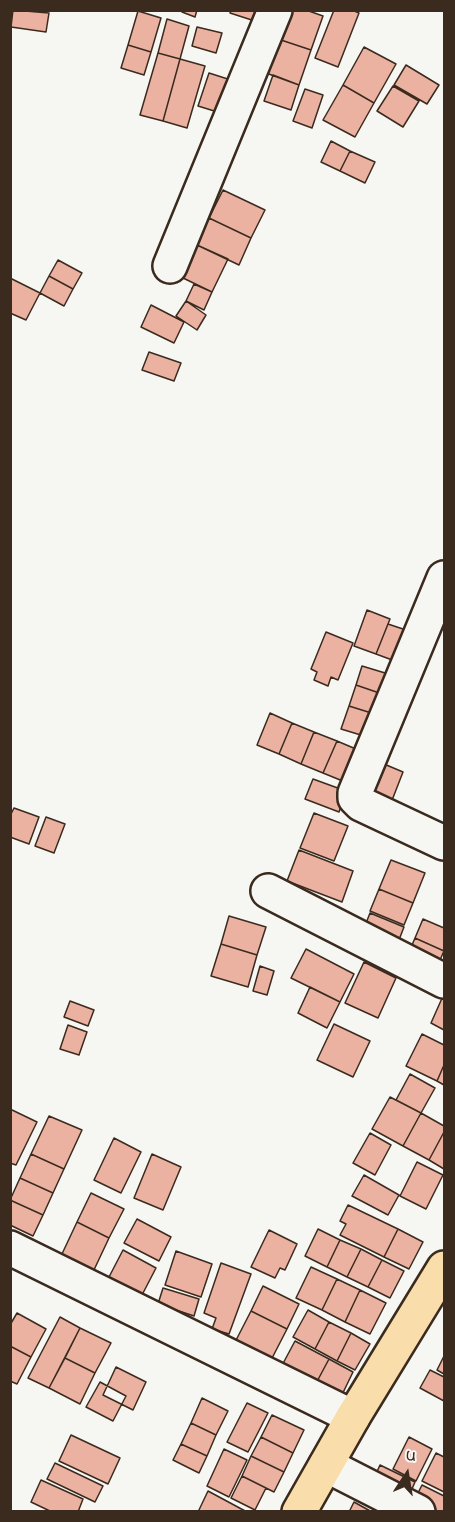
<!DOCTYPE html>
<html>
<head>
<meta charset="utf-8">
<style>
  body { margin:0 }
  #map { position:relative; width:455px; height:1522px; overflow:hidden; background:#f6f6f2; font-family:"Indie Flower",sans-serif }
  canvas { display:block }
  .frame { position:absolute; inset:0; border:12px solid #3b2a1e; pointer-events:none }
  .north { position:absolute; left:377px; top:1444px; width:60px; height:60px; -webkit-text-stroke:4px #f6f6f2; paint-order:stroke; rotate:12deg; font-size:16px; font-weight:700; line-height:24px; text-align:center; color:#3b2a1e }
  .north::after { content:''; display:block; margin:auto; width:21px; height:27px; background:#3b2a1e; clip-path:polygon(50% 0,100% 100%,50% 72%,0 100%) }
</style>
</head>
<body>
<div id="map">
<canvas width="455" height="1522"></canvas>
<div class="frame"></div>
<div class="north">U</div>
</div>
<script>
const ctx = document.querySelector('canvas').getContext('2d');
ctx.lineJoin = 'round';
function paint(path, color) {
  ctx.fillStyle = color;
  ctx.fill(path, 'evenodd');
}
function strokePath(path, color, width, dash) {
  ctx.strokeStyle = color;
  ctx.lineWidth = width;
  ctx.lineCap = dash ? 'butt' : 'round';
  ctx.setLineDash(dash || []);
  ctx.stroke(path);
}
const building = new Path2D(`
  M13,10L49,13L46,32L11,27Z
  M182,10H197L195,17L182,12Z
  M231,10H265L261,23L230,13Z
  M288,10H306L323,16L311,50L278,39Z
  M334,10H352L359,13L338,67L315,58Z
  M138,11L161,18L151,52L128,45Z
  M167,19L189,26L180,59L158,53Z
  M197,27L222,33L216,53L192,46Z
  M278,39L311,50L299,85L266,73Z
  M128,45L151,52L144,75L121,68Z
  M364,47L396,64L374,103L343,85Z
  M158,53L180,59L163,121L140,115Z
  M180,59L205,66L187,128L163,121Z
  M406,65L439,85L427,104L394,85Z
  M209,73L234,81L224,114L198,106Z
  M273,75L299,85L291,110L264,101Z
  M343,85L374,103L355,137L323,120Z
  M393,86L419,101L403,127L377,111Z
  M305,89L323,95L312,128L293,121Z
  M331,141L350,151L340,171L321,162Z
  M350,151L375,162L365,183L340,171Z
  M223,190L265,210L251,238L209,218Z
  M209,218L251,238L239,265L197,245Z
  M197,245L228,259L212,292L181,277Z
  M58,260L82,273L73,289L49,276Z
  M49,276L73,289L64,306L40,293Z
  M10,278L40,293L26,320L10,313Z
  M194,284L212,292L204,310L186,301Z
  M186,301L206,315L197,330L176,316Z
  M151,305L184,322L174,343L141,327Z
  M149,352L181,363L174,381L142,370Z
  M367,610L390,619L376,654L354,646Z
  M388,624L415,633L403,664L376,654Z
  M326,632L353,643L338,680L331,677L328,686L314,680L317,672L311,669Z
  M362,666L395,676L388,696L356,685Z
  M356,685L388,696L381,716L349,706Z
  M349,706L381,716L374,739L341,729Z
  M270,713L292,723L279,754L257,745Z
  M292,723L314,732L301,764L279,754Z
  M314,732L337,741L323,773L301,764Z
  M337,741L363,752L350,784L323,773Z
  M384,764L403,772L389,808L370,801Z
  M313,779L346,791L339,812L305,799Z
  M14,808L39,817L29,844L10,837V816Z
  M314,813L348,826L334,861L300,848Z
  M46,817L65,824L54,853L35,846Z
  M299,850L353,871L342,902L287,881Z
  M391,860L425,873L413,903L379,889Z
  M379,889L413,903L404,925L370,911Z
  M370,913L404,927L395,950L361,936Z
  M229,916L266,927L257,955L221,944Z
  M423,919L444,928V951L415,938Z
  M415,938L444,951L436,969L407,957Z
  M221,944L257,955L248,987L211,976Z
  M306,949L354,974L340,1002L291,978Z
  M364,962L396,978L378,1018L345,1003Z
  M260,966L274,971L267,995L253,991Z
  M310,987L340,1002L327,1028L298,1013Z
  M443,996H444V1030L431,1023Z
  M70,1001L94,1010L88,1026L64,1017Z
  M334,1024L370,1041L353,1077L317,1060Z
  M68,1025L87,1032L79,1055L60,1049Z
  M422,1034L444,1045V1065L437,1081L406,1066Z
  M444,1065V1085L437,1081Z
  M410,1074L435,1088L421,1113L396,1100Z
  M390,1097L421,1113L403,1146L372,1129Z
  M10,1109L37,1122L16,1165L10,1163Z
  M421,1113L444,1126V1132L429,1160L403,1146Z
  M49,1116L82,1130L64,1169L31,1154Z
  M444,1132V1169L429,1160Z
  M370,1133L391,1145L375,1175L353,1163Z
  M114,1138L141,1152L121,1193L94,1180Z
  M31,1154L64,1169L53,1193L20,1178Z
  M152,1154L181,1167L163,1210L134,1198Z
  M417,1162L443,1175L426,1209L400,1196Z
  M364,1175L399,1195L388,1215L352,1196Z
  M20,1178L53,1193L43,1215L10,1200Z
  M91,1193L124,1209L109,1238L77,1222Z
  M10,1200L43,1215L33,1236L10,1225Z
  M348,1205L398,1229L384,1257L340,1235L346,1224L340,1221Z
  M137,1219L171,1237L159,1261L124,1243Z
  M77,1222L109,1238L93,1272L61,1256Z
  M318,1229L340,1240L327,1267L305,1256Z
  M398,1229L423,1242L409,1269L384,1257Z
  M269,1230L297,1244L285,1270L280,1268L275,1278L251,1267Z
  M340,1240L361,1249L347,1277L327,1267Z
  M361,1249L382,1260L368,1287L347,1277Z
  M123,1250L156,1268L142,1295L109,1277Z
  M176,1251L212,1264L201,1297L165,1285Z
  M382,1260L404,1271L390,1298L368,1287Z
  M221,1263L251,1274L229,1334L212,1329L216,1318L204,1313Z
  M311,1267L337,1279L322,1310L296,1298Z
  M337,1279L360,1290L345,1322L322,1310Z
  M263,1286L299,1304L287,1329L251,1311Z
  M163,1288L199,1299L194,1316L158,1304Z
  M360,1290L386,1303L370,1334L345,1322Z
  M308,1310L329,1322L315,1349L293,1337Z
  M251,1311L287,1329L268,1366L232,1348Z
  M17,1313L46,1329L31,1357L10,1346V1325Z
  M60,1317L80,1328L49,1388L28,1378Z
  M329,1322L351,1333L337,1361L315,1349Z
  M80,1328L111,1343L95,1373L65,1358Z
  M351,1333L370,1344L355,1370L337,1361Z
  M295,1341L329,1359L313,1389L279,1371Z
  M10,1346L31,1357L17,1384L10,1381Z
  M444,1356V1374L437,1370Z
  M65,1358L95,1373L80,1404L49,1388Z
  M329,1359L353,1372L338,1403L313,1389Z
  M116,1367L146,1382L133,1410L103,1395Z
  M430,1370L444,1377V1401L420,1388Z
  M100,1382L126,1396L113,1421L86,1407Z
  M202,1398L228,1411L216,1435L191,1423Z
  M247,1403L268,1413L248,1452L227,1442Z
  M272,1415L304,1430L293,1453L261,1437Z
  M191,1423L216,1435L207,1456L181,1444Z
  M71,1435L120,1458L108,1484L59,1461Z
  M261,1437L293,1453L284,1472L251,1456Z
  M409,1437L432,1449L416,1481L393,1469Z
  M181,1444L207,1456L199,1473L173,1460Z
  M224,1449L247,1460L229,1497L207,1486Z
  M436,1453L444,1457V1492L422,1481Z
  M251,1456L284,1472L274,1492L242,1476Z
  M55,1463L103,1486L95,1502L47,1479Z
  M380,1465L415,1482L406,1503L370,1487Z
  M242,1476L266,1488L255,1510L231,1498Z
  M41,1480L83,1499L78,1512H52L31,1502Z
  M422,1485L444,1496V1512H420L411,1507Z
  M208,1491L247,1512H198Z
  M354,1502L372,1512H349Z`);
const minor = new Path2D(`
  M170,266L275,10
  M444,578L355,793V798L361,804L444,843
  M268,891L444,981
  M10,1248L353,1417
  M326,1465L418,1512`);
const major = new Path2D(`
  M299,1512L353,1417L444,1268`);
paint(building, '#ebb2a2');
strokePath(building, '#3b2a1e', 1.5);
strokePath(minor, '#3b2a1e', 38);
strokePath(major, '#3b2a1e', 38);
strokePath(minor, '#f6f6f2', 33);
strokePath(major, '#f9ddab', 33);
</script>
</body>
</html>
